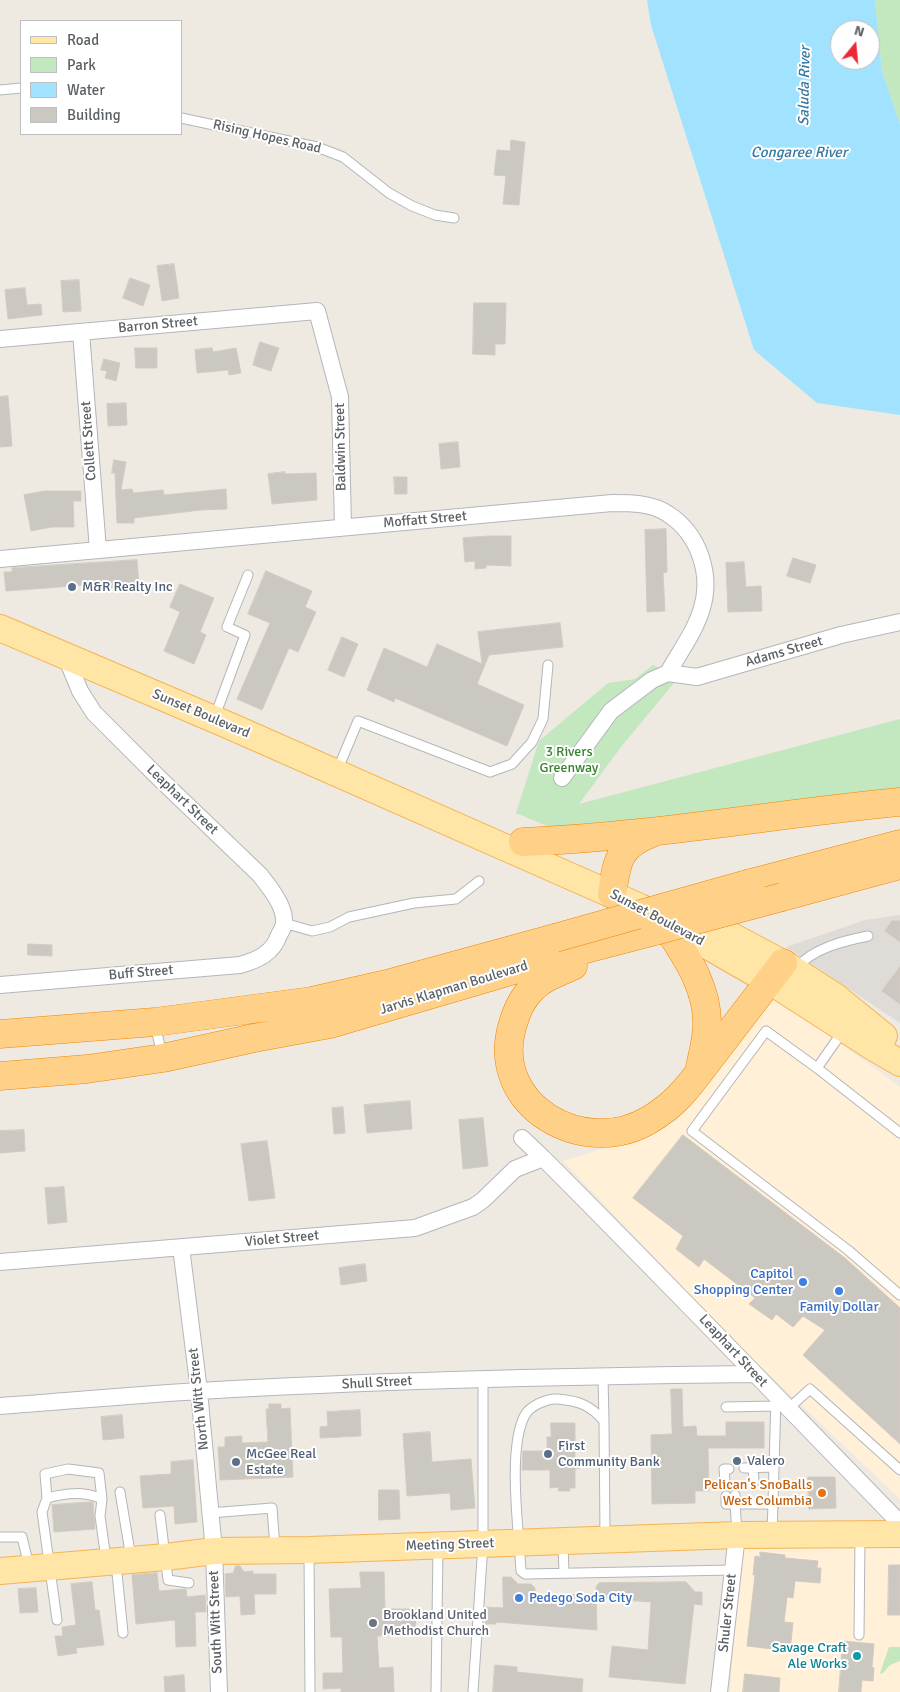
<!DOCTYPE html>
<html>
<head>
<meta charset="utf-8">
<style>
  body { margin:0 }
  #map { position:relative; width:900px; height:1692px; overflow:hidden; background:#eeeae2; font-family:Signika,sans-serif }
  canvas { display:block }
  .legend { position:absolute; left:20px; top:20px; width:162px; height:115px; box-sizing:border-box; background:#fff; border:1px solid #bdbfc1; margin:0; padding:6px 9px; list-style:none; font-size:15px; color:#5b6064 }
  .legend li { display:flex; align-items:center; gap:10px; height:25px }
  .legend b { width:25px; border:1px solid #bdbfc1 }
  .north { position:absolute; left:830px; top:20px; width:50px; height:50px; box-sizing:border-box; background:#fff; border:1px solid #bdbfc1; border-radius:50%; rotate:17deg; font-size:14px; font-weight:700; line-height:20px; text-align:center; color:#5b6064 }
  .north::after { content:''; display:block; margin:auto; width:18px; height:22px; background:#ee2833; clip-path:polygon(50% 0,100% 100%,50% 72%,0 100%) }
</style>
</head>
<body>
<div id="map">
<canvas width="900" height="1692"></canvas>
<ul class="legend">
<li><b style="height:6px;background:#ffe5a6"></b>Road</li>
<li><b style="height:14px;background:#c3e7be"></b>Park</li>
<li><b style="height:14px;background:#a1e3ff"></b>Water</li>
<li><b style="height:14px;background:#cbc7c1"></b>Building</li>
</ul>
<div class="north">N</div>
</div>
<script>
const ctx = document.querySelector('canvas').getContext('2d');
ctx.lineJoin = 'round';
function paint(path, color) {
  ctx.fillStyle = color;
  ctx.fill(path, 'evenodd');
}
function strokePath(path, color, width, dash) {
  ctx.strokeStyle = color;
  ctx.lineWidth = width;
  ctx.lineCap = dash ? 'butt' : 'round';
  ctx.setLineDash(dash || []);
  ctx.stroke(path);
}
function label(font, color, halo, rows, align = 'center') {
  ctx.font = font + ' Signika,sans-serif';
  ctx.lineWidth = 4;
  ctx.setLineDash([]);
  ctx.textBaseline = 'middle';
  ctx.strokeStyle = halo;
  ctx.fillStyle = color;
  for (const [text, x, y, turn = 0] of rows) {
    ctx.save();
    ctx.translate(x, y);
    ctx.rotate((+turn || 0) * Math.PI / 180);
    ctx.textAlign = isNaN(turn) ? turn : align;
    if (halo) ctx.strokeText(text, 0, 0);
    ctx.fillText(text, 0, 0);
    ctx.restore();
  }
}
const commercial = new Path2D(`
  M772,999L821,1029L900,1087V1499L735,1342L563,1161L625,1142L676,1121Z
  M741,1547H900V1692H730Z`);
const industrial = new Path2D(`
  M900,915V1023L786,947L865,920Z`);
const green = new Path2D(`
  M875,0H900V124L882,72Z
  M653,665L678,678L621,747L579,804L900,719V790L566,834L516,813L539,741L608,683L635,679Z
  M889,1647H900V1661L890,1665L882,1674L880,1673Z`);
const water = new Path2D(`
  M647,0H875L882,72L900,124V415L817,403L754,350L651,25ZM840,30H870V60H840Z`);
const building = new Path2D(`
  M511,140L525,142L519,205L503,204L506,176L494,175L497,150L510,151Z
  M174,264L179,298L162,301L157,266Z
  M130,278L150,285L143,306L123,298Z
  M79,280L81,311L63,312L61,281Z
  M25,288L27,305L41,304L42,315L8,319L5,290Z
  M474,303H506L505,344H495V355L473,354Z
  M260,342L279,348L271,371L253,365Z
  M135,348H157V368H136Z
  M212,348L213,352L236,348L241,373L229,375L228,370L197,373L195,350Z
  M104,359L120,363L116,381L105,378L107,371L101,370Z
  M8,396L12,446L0,447V397Z
  M126,403L127,425L108,426L107,404Z
  M458,442L460,467L441,469L439,444Z
  M114,460L126,462L121,490L132,489L133,493L163,490L164,495L226,489L227,509L201,510L134,518V523H117L115,473H112Z
  M285,472V474L316,473L317,500L272,504L268,474Z
  M394,477H407V494H395Z
  M45,491H81V501H73L74,527H52L31,531L24,495Z
  M666,529L667,572L663,573L665,611L647,612L645,530Z
  M490,536H511V566L486,565V568L475,569V561L465,562L463,538Z
  M793,558L816,565L810,583L787,576Z
  M137,560L139,586L86,590V585L6,591L4,572H12V568Z
  M744,562L746,587L761,586L762,611L728,612L726,563Z
  M266,571L312,591L305,607L316,612L298,652L289,648L262,710L237,699L270,623L248,614Z
  M180,584L214,598L200,632L206,635L194,664L164,651L180,612L170,607Z
  M560,623L563,647L489,655L477,684L524,705L507,746L395,698L394,702L367,690L384,648L427,667L437,644L482,664L478,632Z
  M342,637L358,644L344,677L328,670Z
  M892,921H900V942L885,931Z
  M28,944L52,945V956L28,955Z
  M900,967V1004L882,991Z
  M410,1101L412,1129L367,1133L364,1105Z
  M343,1107L345,1133L334,1134L332,1108Z
  M483,1118L488,1166L463,1169L459,1120Z
  M24,1130L25,1151L0,1153V1131Z
  M683,1135L845,1258L900,1308V1444L803,1355L825,1330L803,1316L793,1327L776,1314L772,1320L749,1304L755,1298L704,1259L699,1267L676,1249L683,1236L633,1198Z
  M267,1141L275,1198L249,1201L241,1144Z
  M64,1187L67,1222L48,1224L45,1188Z
  M365,1264L367,1281L341,1285L339,1268Z
  M671,1389H682L683,1427L696,1426L697,1436H726V1422H764V1448H708L709,1491H695V1503L652,1504L651,1435L672,1434Z
  M269,1404H281V1409L290,1408L293,1477L220,1480L218,1447H225V1437L242,1436V1443L268,1442L266,1409H269Z
  M360,1410L361,1436L320,1438V1427L328,1426L327,1412Z
  M122,1415L124,1438L103,1440L101,1417Z
  M551,1423H575V1458H580V1468L575,1469V1488H569L570,1491H558L559,1487L550,1488V1470H522L523,1451H547V1437H551Z
  M430,1432L432,1462L471,1459L475,1508L451,1510L450,1493L407,1496L403,1434Z
  M193,1460L197,1522L175,1524L174,1506L143,1508L140,1476L171,1474V1462Z
  M808,1477H835L836,1508L809,1509Z
  M379,1490H399L400,1519L379,1520Z
  M90,1502H93L95,1529L54,1532L52,1505Z
  M760,1552L785,1555V1558L818,1561L817,1568H821L820,1583L795,1581L793,1598L787,1597L784,1622L793,1623L790,1651L747,1646L755,1575H753L755,1556L760,1557Z
  M889,1565H900V1615H888Z
  M236,1566H240L244,1572L253,1571V1574H276V1594H254L255,1614L241,1615L240,1596L226,1597L225,1574L233,1573Z
  M360,1572H384L385,1609H415L416,1635L377,1636L379,1668L393,1667L394,1692H341V1688L323,1689V1673H343L342,1637H331L329,1589L361,1588Z
  M157,1573L159,1591L186,1589L187,1597L205,1595L206,1612H195L196,1646L176,1647L175,1620L136,1624L132,1575Z
  M503,1577H511L518,1584H531L535,1588V1595L596,1594L597,1630L496,1622V1624H485L486,1607L503,1608Z
  M92,1582L95,1610H99L104,1645L76,1648L77,1653L58,1656L55,1636H63L62,1627L76,1625L71,1584Z
  M686,1582L695,1592H702V1605L694,1604L685,1684L609,1677L612,1646L648,1650L651,1602L597,1598L596,1587L599,1583Z
  M36,1588L38,1612L20,1613L18,1589Z
  M843,1641L874,1644L872,1667L874,1668L873,1681L862,1680L861,1692H839Z
  M495,1665L517,1667V1672L583,1679L582,1692H493Z
  M745,1674L780,1678L779,1692H743Z
  M184,1675L185,1692H165L164,1677Z`);
const lane = new Path2D(`
  M0,90L21,88
  M181,118L317,147L343,157L389,193L412,206L435,215L454,218
  M215,716L245,635L227,627L248,575
  M337,771L358,721L490,772L512,764L532,742L543,719L548,665
  M284,923L312,931L330,927L349,917L414,903L456,899L479,881
  M796,968C814,948 843,941 868,936
  M155,1024L162,1055
  M843,1031L817,1068L900,1133
  M817,1068L766,1031L692,1131L848,1250L900,1295
  M603,1376L604,1421
  M726,1407L775,1406
  M788,1409L810,1389L900,1470
  M744,1468L773,1467
  M753,1468L754,1481
  M725,1482L724,1469H729
  M120,1492L131,1558
  M726,1496V1504H735V1495
  M47,1498L45,1474L68,1469L99,1473L102,1499
  M773,1504L776,1396
  M210,1513L272,1508L275,1548
  M160,1515L168,1580L189,1583
  M737,1532L735,1504H773L772,1533
  M0,1537H22L29,1566
  M605,1537L604,1421C590,1405 579,1401 558,1399C547,1398 530,1406 525,1415C507,1448 519,1532 521,1571L525,1574L733,1570
  M563,1544L564,1573
  M309,1553L310,1692
  M114,1564L117,1573L123,1633
  M57,1620L42,1512L47,1498C66,1493 84,1491 102,1499L100,1516L106,1559
  M859,1635L860,1537
  M436,1692L438,1548
  M473,1692L483,1544V1378`);
const street = new Path2D(`
  M81,332L98,550
  M0,339L317,311L340,397L343,527
  M0,559L612,503C631,503 652,503 668,514C699,534 712,574 702,608C695,632 680,651 668,673
  M668,673L697,677L841,635L900,622
  M562,778L611,711L652,680L668,673
  M0,985L240,965C258,960 273,953 279,935C281,932 283,928 284,924C286,907 270,888 260,875L159,778L94,713L80,691L66,657
  M522,1138L543,1158C663,1278 781,1401 900,1523
  M181,1247L199,1391L214,1551L219,1692
  M0,1262L415,1228L473,1207L483,1200L515,1169L543,1158
  M0,1406C67,1401 134,1395 200,1391C385,1380 569,1376 754,1374
  M719,1692L737,1535`);
const primary = new Path2D(`
  M0,628L230,726L640,907L779,987L871,1046L900,1063
  M687,912L788,966L836,997L884,1036
  M0,1571L166,1557L214,1551L309,1550L737,1535L900,1534`);
const highway = new Path2D(`
  M523,842C649,837 774,814 900,802
  M751,883L900,844
  M612,894C617,861 618,846 652,833
  M782,897L900,865
  M661,918C682,951 708,984 707,1025C707,1039 703,1053 700,1067
  M573,966C559,972 544,977 533,988C522,998 516,1012 512,1027C490,1106 584,1159 649,1120C681,1101 692,1081 714,1053C737,1023 760,993 783,963
  M0,1034L155,1022L312,1001L387,984L555,938
  M0,1076L87,1069L163,1058L254,1038L330,1024L582,950L655,931`);
const highwayBridge = new Path2D(`
  M655,931L782,897
  M555,938L751,883`);
const markers = [
  [72,587,5,"#5c6f8a"],
  [803,1282,5,"#3f7fe0"],
  [839,1291,5,"#3f7fe0"],
  [548,1454,5,"#5c6f8a"],
  [737,1461,5,"#5c6f8a"],
  [236,1462,5,"#5c6f8a"],
  [822,1493,5,"#e8710a"],
  [519,1598,5,"#3f7fe0"],
  [373,1623,5,"#6b7280"],
  [857,1656,5,"#0f9aa8"]
];
const streetNames = [
  ["Rising Hopes Road",267,137,13],
  ["Barron Street",158,325,-5],
  ["Collett Street",89,441,-94],
  ["Baldwin Street",341,447,-91],
  ["Moffatt Street",425,520,-5],
  ["Adams Street",784,652,-16],
  ["Sunset Boulevard",201,714,23],
  ["Leaphart Street",182,800,44],
  ["Sunset Boulevard",657,918,28],
  ["Buff Street",141,973,-5],
  ["Jarvis Klapman Boulevard",454,988,-17],
  ["Violet Street",282,1239,-5],
  ["Leaphart Street",733,1351,47],
  ["Shull Street",377,1383,-3],
  ["North Witt Street",199,1399,-96],
  ["Meeting Street",450,1545,-2],
  ["Shuler Street",728,1613,-84],
  ["South Witt Street",216,1622,-92]
];
const serviceNames = [
  ["M&R Realty Inc",82,587],
  ["First",558,1446],
  ["Community Bank",558,1462],
  ["McGee Real",246,1454],
  ["Estate",246,1470],
  ["Valero",747,1461]
];
const parkNames = [
  ["3 Rivers",569,752],
  ["Greenway",569,768]
];
const shopNames = [
  ["Capitol",793,1274],
  ["Shopping Center",793,1290],
  ["Family Dollar",839,1307,"center"],
  ["Pedego Soda City",529,1598,"left"]
];
const foodNames = [
  ["Pelican's SnoBalls",812,1485],
  ["West Columbia",812,1501]
];
const worshipNames = [
  ["Brookland United",383,1615],
  ["Methodist Church",383,1631]
];
const cultureNames = [
  ["Savage Craft",847,1648],
  ["Ale Works",847,1664]
];
const waterNames = [
  ["Saluda River",805,86,-89],
  ["Congaree River",799,153]
];
paint(commercial, '#fff0d7');
paint(industrial, '#dfdcd7');
paint(green, '#c3e7be');
paint(water, '#a1e3ff');
paint(building, '#cbc7c1');
strokePath(building, '#d3cbc1', 1);
strokePath(lane, '#b3b6ba', 11);
strokePath(street, '#b3b6ba', 18);
strokePath(primary, '#f5b354', 28);
strokePath(highway, '#f08500', 29);
strokePath(lane, '#fff', 9);
strokePath(street, '#fff', 16);
strokePath(primary, '#ffe5a6', 26);
strokePath(highway, '#ffd188', 28);
strokePath(highwayBridge, '#f08500', 29, []);
strokePath(highwayBridge, '#ffd188', 28);
for (const [x, y, r, color] of markers) {
  const dot = new Path2D();
  dot.arc(x, y, r, 0, 2 * Math.PI);
  ctx.fillStyle = color;
  ctx.fill(dot);
  strokePath(dot, '#fff', 2);
}
label('14px', '#5b6064', '#fff', streetNames);
label('14px', '#4e5e75', '#fff', serviceNames, 'left');
label('14px', '#398431', '#fff', parkNames);
label('14px', '#366cbe', '#fff', shopNames, 'right');
label('14px', '#c56008', '#fff', foodNames, 'right');
label('14px', '#5b616d', '#fff', worshipNames, 'left');
label('14px', '#0d838f', '#fff', cultureNames, 'right');
label('italic 15px', '#3779a2', '#fff', waterNames);
</script>
</body>
</html>
